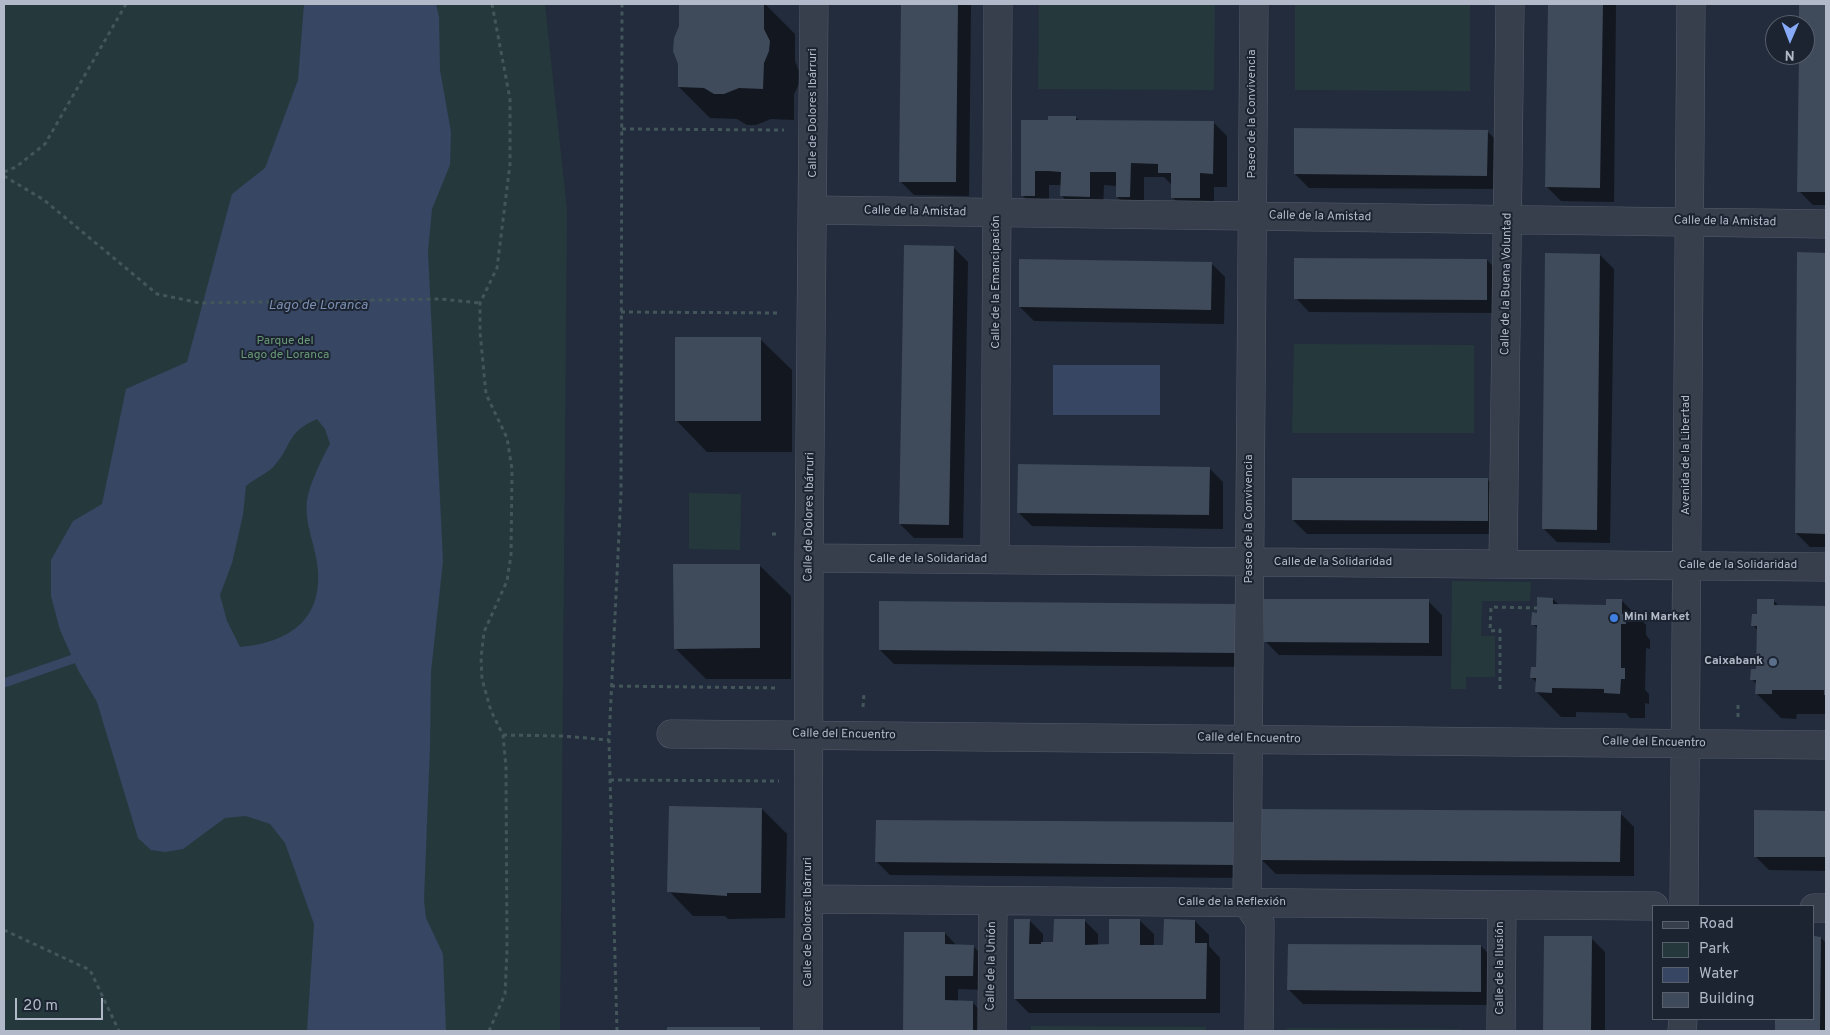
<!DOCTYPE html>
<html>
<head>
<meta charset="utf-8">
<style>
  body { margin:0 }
  #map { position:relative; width:1830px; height:1035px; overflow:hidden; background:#232c3c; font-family:Overpass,sans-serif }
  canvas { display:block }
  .frame { position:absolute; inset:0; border:5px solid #b2b9c8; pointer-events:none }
  .legend { position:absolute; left:1652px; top:905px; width:162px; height:115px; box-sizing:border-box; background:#1c2331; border:1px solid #585f6d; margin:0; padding:6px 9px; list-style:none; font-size:15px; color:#b2b9c8 }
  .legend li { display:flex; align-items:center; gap:10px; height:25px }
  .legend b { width:25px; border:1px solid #585f6d }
  .north { position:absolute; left:1765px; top:15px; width:50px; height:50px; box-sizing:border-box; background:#1c2331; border:1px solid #585f6d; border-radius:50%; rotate:181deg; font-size:14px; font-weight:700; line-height:20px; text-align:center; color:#b2b9c8 }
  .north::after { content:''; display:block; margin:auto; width:18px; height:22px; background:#87abf8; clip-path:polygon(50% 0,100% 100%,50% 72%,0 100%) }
  .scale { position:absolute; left:15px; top:998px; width:88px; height:22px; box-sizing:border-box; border:2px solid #b2b9c8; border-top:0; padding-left:6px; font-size:15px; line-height:18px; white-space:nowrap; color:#b2b9c8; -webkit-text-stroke:4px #1c2331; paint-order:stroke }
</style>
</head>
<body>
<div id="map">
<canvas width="1830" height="1035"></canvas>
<div class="frame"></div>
<ul class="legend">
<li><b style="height:6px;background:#373e4c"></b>Road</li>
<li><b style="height:14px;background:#25393d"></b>Park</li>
<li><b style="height:14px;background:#364663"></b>Water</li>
<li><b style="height:14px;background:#3f4a5b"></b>Building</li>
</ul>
<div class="north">N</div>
<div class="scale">20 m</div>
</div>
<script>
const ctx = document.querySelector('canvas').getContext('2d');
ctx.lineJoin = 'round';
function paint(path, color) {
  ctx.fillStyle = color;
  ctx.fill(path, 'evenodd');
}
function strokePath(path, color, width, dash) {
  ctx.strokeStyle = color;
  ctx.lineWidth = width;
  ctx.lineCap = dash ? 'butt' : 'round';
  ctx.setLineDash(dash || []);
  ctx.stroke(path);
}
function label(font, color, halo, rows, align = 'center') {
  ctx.font = font + ' Overpass,sans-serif';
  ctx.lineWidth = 4;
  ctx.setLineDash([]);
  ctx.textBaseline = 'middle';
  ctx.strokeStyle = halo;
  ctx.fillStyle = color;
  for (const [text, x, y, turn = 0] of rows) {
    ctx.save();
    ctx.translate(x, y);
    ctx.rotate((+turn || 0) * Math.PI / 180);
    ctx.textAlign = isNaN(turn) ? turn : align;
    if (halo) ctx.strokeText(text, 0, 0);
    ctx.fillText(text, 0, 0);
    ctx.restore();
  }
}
const green = new Path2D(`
  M4,4H545L567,210L560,1031H4Z
  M1039,4H1215L1214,90L1038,89Z
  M1295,4L1470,5V91L1295,90Z
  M1294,344L1474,345V433H1292Z
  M689,493L741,494L740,550L689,549Z
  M1452,581L1531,582L1530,601H1482L1481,636H1495V677H1466V689H1451Z
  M1031,1026L1206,1027V1031H1031Z
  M1287,1028L1462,1029V1031H1287Z`);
const water = new Path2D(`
  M304,4H436L439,17L440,70L451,132L450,165L432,209L428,252L443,561L431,672L430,746L424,900L426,918L443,954L446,1031H307L314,924L285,843L270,824L246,816L225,818L183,849L165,852L151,850L138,838L97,702L78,670L60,630L51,596V560L73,521L102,504L126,389L187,362L232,194L265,168L298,80ZM317,419L325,429L330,444C322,458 309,485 307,501C304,525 317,548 318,572C321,623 285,643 240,647L227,621L220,595L232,563L243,515L246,486C255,478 269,473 275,465C294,442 286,433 317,419Z
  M1053,365H1160V415H1053Z`);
const shadow = new Path2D(`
  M680,4H765L795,34V61L800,74V82L794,94V120L771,119L756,125H747L737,119L710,118L679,87Z
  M902,4H971L969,196L914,195L900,181Z
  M1549,4H1616L1614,202L1561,201L1547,187Z
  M1801,4H1826V205H1813L1799,191L1800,55H1805V25H1800Z
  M1075,117L1080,121L1213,122L1227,136V187H1214V212L1186,211L1172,197V185L1164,177H1144V211H1131L1117,197V186L1104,185L1103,210H1076L1062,196V185H1049V209H1036L1022,195L1050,121Z
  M1487,131L1501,145V189L1309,188L1295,174Z
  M954,248L968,262L963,538H914L900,524Z
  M1799,254H1826V547H1810L1796,533Z
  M1600,255L1614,269L1610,543L1557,542L1543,528Z
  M1487,260L1501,274V313L1309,312L1296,298Z
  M1211,263L1225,277L1224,324L1034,321L1020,307Z
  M760,339L792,370V452H707L676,420Z
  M1209,468L1223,482V529L1032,526L1018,512Z
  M1488,480L1502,494L1501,534H1307L1293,520Z
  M759,565L791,596V679H706L675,648Z
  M1553,599L1559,605L1607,606L1621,600L1646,625V635L1650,640V649L1646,648L1645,690L1649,694V704L1645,703V718H1630L1626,713L1576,712V717H1561L1537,692V683L1532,678L1537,669L1538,629L1533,624L1538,614Z
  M1773,600L1780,607L1826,608V714H1797L1796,719L1781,718L1757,694V685L1752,679L1757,670L1758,631L1753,625L1758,616Z
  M1428,601L1442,615V656L1279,655L1265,641Z
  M1236,605L1249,667L894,664L880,650Z
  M762,809L787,834L785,918L728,919L725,916H693L669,891Z
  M1755,812H1826V871L1769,870L1755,856Z
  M1620,813L1634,827V876L1276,874L1262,860Z
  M1248,837V878L890,875L876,861Z
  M1029,920L1043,934V943H1055L1084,920L1098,934V946H1110L1140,921L1154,934V946H1165L1195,921L1209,935V946L1220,958V1013H1029L1015,999Z
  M905,933H945L957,946H973L987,960V990L958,989V1002H972L986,1016V1031H904Z
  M1545,937L1591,938L1605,952V1031H1545Z
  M1814,938H1821L1826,943V1031H1776V1019H1814Z
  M1481,946L1495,960L1494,1005L1303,1004L1289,990Z
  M668,1028L759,1029L762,1031H668Z`);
const stream = new Path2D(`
  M4,683L73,659`);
const building = new Path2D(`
  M679,4H764V29L770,41L769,51L764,63L763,89L739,88L724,94H714L704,88L678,87V64L673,51L674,38L679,26Z
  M901,4H958L956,182H899Z
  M1548,4H1603L1600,188L1545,187Z
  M1799,4H1826V192H1797L1799,55H1805V25H1799Z
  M1048,116H1076V120L1214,121L1213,174L1200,173V198H1171V173H1158V164L1131,163L1130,197H1116V172H1090V197L1060,196L1061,172L1048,171H1035V196H1021V120H1048Z
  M1294,128L1488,130L1487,176L1294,174Z
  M904,245L954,246L949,525L899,524Z
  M1797,252L1826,253V534L1795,533Z
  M1545,253L1600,254L1597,530L1542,529Z
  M1294,258L1487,259V300L1294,299Z
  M1019,259L1212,262L1211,310L1019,307Z
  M675,337H761V421H675Z
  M1018,464L1210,467L1209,515L1017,513Z
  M1292,478H1488V521L1292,520Z
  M673,564H760V648L674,649Z
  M1537,597L1553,598V604L1606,605V599H1622V614H1626V624H1621V668H1625V679H1621L1620,694L1604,693V689L1552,688V693L1535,692L1536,678H1530L1531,667H1536L1537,625H1531L1532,612L1537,613Z
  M1264,599H1429V643L1264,642Z
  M1757,599H1774V605L1826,606V695H1824V690H1772V694H1755L1756,680H1750L1751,669H1756L1757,626H1751L1752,614H1757Z
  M879,601L1236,604V653L879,650Z
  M669,806L762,808L761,893H727V896L667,892Z
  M1262,809L1621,811L1620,862L1261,860Z
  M1754,810L1826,811V857H1754Z
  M876,820L1235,822V865L875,862Z
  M1014,919H1030L1029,944H1041V942H1053L1054,919H1085V945L1109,944V919H1140V945H1163L1164,919L1195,920V943H1207L1206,999H1014Z
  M904,932H945V944L974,945L973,976H945V1000L973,1001V1031H903Z
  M1544,936H1592L1591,1031H1543Z
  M1814,936L1821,937L1820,1031H1775V1019H1814Z
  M1288,944L1481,945V992L1287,990Z
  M667,1027H760V1031H667Z`);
const path = new Path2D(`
  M622,129L784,130
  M4,172L16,167L45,144L126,4
  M4,176L44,200L157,294L200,303L441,299L480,303
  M621,312L781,313
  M772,534H780
  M611,686L779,688
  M1500,689V630L1490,631L1491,607L1537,608
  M863,707L864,693
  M1738,717V704
  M503,735L562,736L609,740
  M610,780L779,781
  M4,930L90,970L119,1031
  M489,1031L505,994L507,950L506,767L503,735L491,711L482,679L481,658L484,632L507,581L511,555L512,469L507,438L486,394L480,332V303L497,268L510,164V99L492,4
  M617,1031L609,740L621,492L622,4`);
const minor = new Path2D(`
  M1254,4L1247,903L1260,922L1259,1031
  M813,210L1826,224
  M809,558L1826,567
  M995,560L998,4
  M1503,564L1510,4
  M671,734L1826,745
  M809,899L1654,906
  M1684,906L1691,4
  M1814,908H1826
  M808,1031L809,558L814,4
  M992,1031L993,901
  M1501,1031L1502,905
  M1682,1031L1683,1019`);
const markers = [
  [1614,618,5,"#3f7fe0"],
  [1773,662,5,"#5c6f8a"]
];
const streetNames = [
  ["Calle de Dolores Ibárruri",814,113,-90],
  ["Paseo de la Convivencia",1253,114,-90],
  ["Calle de la Amistad",915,212,1],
  ["Calle de la Amistad",1320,217,1],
  ["Calle de la Amistad",1725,222,1],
  ["Calle de la Emancipación",997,282,-90],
  ["Calle de la Buena Voluntad",1507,284,-89],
  ["Avenida de la Libertad",1687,455,-90],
  ["Calle de Dolores Ibárruri",810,517,-89],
  ["Paseo de la Convivencia",1250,519,-90],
  ["Calle de la Solidaridad",928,560],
  ["Calle de la Solidaridad",1333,563],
  ["Calle de la Solidaridad",1738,566],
  ["Calle del Encuentro",844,735,1],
  ["Calle del Encuentro",1249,739,1],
  ["Calle del Encuentro",1654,743,1],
  ["Calle de la Reflexión",1232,903],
  ["Calle de Dolores Ibárruri",809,922,-90],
  ["Calle de la Unión",992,966,-89],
  ["Calle de la Ilusión",1501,968,-90]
];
const parkNames = [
  ["Parque del",285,342],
  ["Lago de Loranca",285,356]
];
const poiNames = [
  ["Mini Market",1624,618],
  ["Caixabank",1763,662,"right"]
];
const waterNames = [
  ["Lago de Loranca",318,306]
];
paint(green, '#25393d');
paint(water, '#364663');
paint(shadow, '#0007');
strokePath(stream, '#364663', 9);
paint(building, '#3f4a5b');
strokePath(minor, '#555c6a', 29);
strokePath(path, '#43565a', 3, [4, 4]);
strokePath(minor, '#373e4c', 28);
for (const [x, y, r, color] of markers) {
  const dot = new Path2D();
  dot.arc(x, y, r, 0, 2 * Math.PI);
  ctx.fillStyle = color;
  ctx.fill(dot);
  strokePath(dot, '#1c2331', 2);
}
label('12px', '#b2b9c8', '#1c2331', streetNames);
label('12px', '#699977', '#1c2331', parkNames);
label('bold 12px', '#b2b9c8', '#1c2331', poiNames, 'left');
label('italic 14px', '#7a8eb0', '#1c2331', waterNames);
</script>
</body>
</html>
